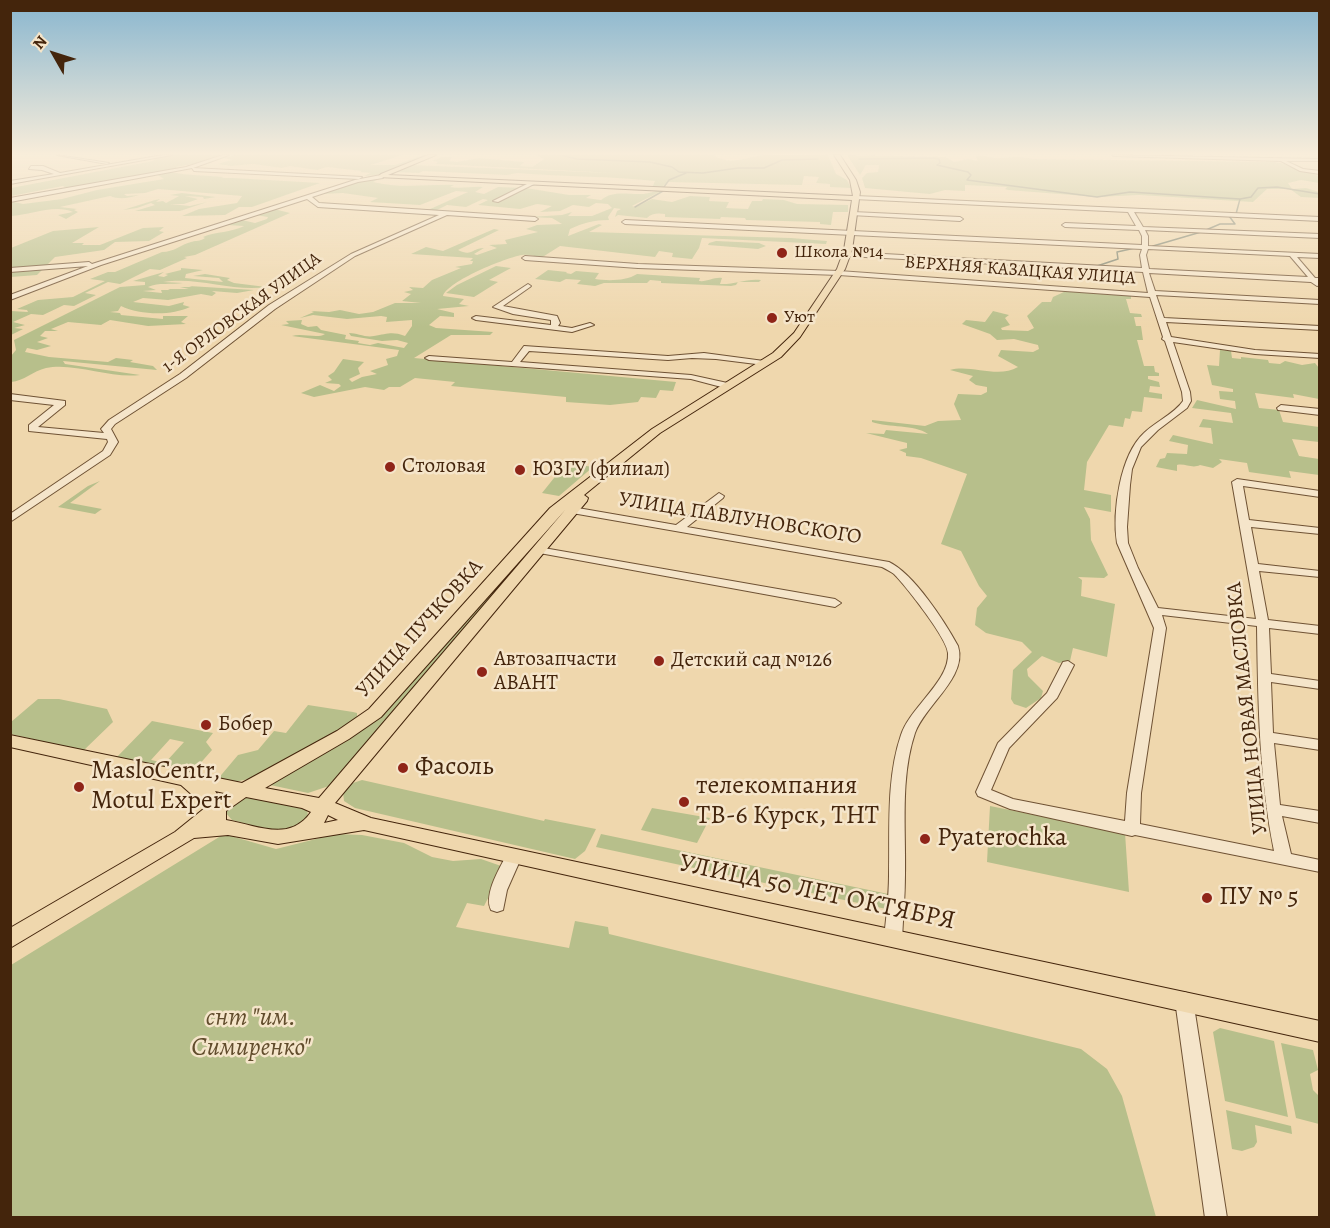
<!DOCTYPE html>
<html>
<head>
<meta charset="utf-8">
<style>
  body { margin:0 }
  #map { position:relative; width:1330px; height:1228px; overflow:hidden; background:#efd7ad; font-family:Alegreya,serif }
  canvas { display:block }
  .frame { position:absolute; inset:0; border:12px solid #44250c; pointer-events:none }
  .north { position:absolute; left:24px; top:24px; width:60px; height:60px; -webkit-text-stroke:4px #f5e5ca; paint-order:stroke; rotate:309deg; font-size:16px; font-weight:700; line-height:24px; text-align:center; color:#44250c }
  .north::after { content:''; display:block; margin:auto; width:21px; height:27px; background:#44250c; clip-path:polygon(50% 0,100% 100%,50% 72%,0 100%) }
</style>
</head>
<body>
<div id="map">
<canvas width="1330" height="1228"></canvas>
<div class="frame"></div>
<div class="north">N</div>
</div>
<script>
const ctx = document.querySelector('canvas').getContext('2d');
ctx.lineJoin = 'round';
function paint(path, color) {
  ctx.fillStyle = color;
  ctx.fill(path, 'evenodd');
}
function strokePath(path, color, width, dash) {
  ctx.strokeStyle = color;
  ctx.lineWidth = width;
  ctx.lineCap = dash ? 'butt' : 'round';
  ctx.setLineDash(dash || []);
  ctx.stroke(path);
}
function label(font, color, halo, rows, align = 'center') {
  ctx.font = font + ' Alegreya,serif';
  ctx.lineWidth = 5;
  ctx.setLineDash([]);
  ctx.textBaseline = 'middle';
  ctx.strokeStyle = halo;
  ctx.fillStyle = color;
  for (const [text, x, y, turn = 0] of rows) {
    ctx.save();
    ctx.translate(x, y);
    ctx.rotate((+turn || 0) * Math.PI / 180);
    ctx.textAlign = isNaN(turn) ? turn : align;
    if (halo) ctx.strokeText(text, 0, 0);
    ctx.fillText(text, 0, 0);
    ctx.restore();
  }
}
const green = new Path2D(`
  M173,155H225L198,163L176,167L180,168L68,189L63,186L11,196V188L153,161L157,158Z
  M235,155H402L371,165H395L424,155H432C410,164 388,176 364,176L371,173L360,172L362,171L327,167L317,170L290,166L282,168L253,164L231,166L217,164L232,160L223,158Z
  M536,155H714C730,167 748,156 765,155C786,154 807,155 828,155L836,174L847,180L851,188L830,187V184L816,183L819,177L804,176L802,185H799L668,182L663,186L668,188H652L655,181C611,176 564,177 517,173L507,175L423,171L419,173L395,172L412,165L613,173L436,164L438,162L432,161L442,157H452L449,161L457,162L479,158L524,162L520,166L532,167L544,159Z
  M847,155L946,157L954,162L968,159L978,161L976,156C985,155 993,159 1001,158C1012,157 1022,156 1032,159L1275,162L1290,165L1319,176V183L1301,180L1288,183L1292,189L1306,188L1319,192V198L1301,197L1290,189H1267L1253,202L1139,195L1098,197L1008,190L1005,189L1007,187L965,185V191L945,190L930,194L865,188L862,178L867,173L878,172L879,165H866L860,175Z
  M171,172C189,176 206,175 224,177L221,178H233L320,183L252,207H239L225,215L182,216L199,209L237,203L242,196L158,189L145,193L124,194L127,196L139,195C130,198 119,200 110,196L60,207L77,209L74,210L78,212L66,219L58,215L73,212C54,204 31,215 11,216L10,201L23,204L62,199L97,190L164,179L158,175Z
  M381,178L373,182C401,189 426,184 454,185L450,187C461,189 471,186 483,187L475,192L484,194L498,187L526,188L569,195H591L586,198L601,200C616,188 632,197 649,193C654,192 658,190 663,190L632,206L636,207L652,199L672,202L690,196L710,197L709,201L729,202L726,208L748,209L752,201H762L763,199L784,200L797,204L848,205V212H833L831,225L820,224V222L746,220L745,218L721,217L720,219L665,217V214C658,213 652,213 647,218L618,215L615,217L617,211L621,209L614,208L608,217L609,220C594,220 583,223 570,229L568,236L599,224L602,225L589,232L791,238L827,241L826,244L702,238L699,248L692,259L672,257L673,253L659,251L655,257L560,246L541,258C535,256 529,254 522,255C505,258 448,281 443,296L464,299L459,304L469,306L437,309L454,313V317L440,316L429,325L436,328L493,332L490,335H451L414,358L676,382L673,391L660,390L656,398L641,397L638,402L610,405L566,402V397L451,386L455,382L415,378L400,387H389L384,390L365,387L314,397L301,393L320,385L334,391L341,386L339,384L325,383L332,380L328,376L334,372L343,359L364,362L358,368L360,374L349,379L352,382L362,377L377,374L370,371L388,365L386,359L397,356L399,350L292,336C302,333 318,339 325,334L281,325L289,324L286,321L302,320L301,324L308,327L317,326L321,330L346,335L345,339L359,341L358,343L370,345L378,343L404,348L408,343L397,340L382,341L351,336L349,333C357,333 366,338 374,336C387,334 392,331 405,336L412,326V320L386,322L387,317L381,316L347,319L313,315L300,318L314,312L311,311L329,312L340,310L359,314L373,312L395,303H421L402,301L411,294L404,292L413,290L409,287L423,288L432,280L461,268L455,267L472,264L473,261H470L473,258L411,254L426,247L443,251L494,229L499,230L458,250C472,257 472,248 484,248L474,254L477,255L497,248L489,245L507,244L505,240L538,232L526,229L537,225L562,224L552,218L529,217L562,215L572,212L568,216H592L612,208L608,204L596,203L589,207L573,205L560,211L540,212L552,206L537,204L520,209L478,205L488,200L483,199L466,207L447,205L435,211L428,210L468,192L456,191L420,205L370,202L378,198L343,193L321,194L360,181Z
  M182,193L216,197L204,199L203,197L185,196L198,199L184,204H170L190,206L207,202L180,211H135L155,205L151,203L137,208L123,210L155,200L160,199L156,202L163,201L166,203L179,196L170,195Z
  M274,209L290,213L195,255L184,257L187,258L160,270L150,269L120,284L108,282L85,293L96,295L74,306L64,305L43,315L31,314L13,322L25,325L14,328L23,329L11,335V311L28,312L27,310L17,309L38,300L73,297L105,281L90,279L108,272H115L162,252C174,252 180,245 191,242C197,240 199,242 205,238L203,237C217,231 230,233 244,226L227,225L242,220L255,223L267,219L268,217L255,215Z
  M99,227L72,243H84L82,245H100L143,228L164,227L159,231L164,232L149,241L115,242L104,250L55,257L37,275L11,277V248L53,231Z
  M716,241L759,243L766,246L758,249L708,245L709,243Z
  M496,266L511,268L489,280L498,282L474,297L446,293L457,285Z
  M181,268L203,270L186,274L185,278L223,282L219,278L193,276L205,274L230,278L227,280L234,283L266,287C232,292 197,276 163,282L183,283C171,285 159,282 148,287L156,290L143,291L162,293L161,290H170L168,289H189L180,287H192L189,286L254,290L237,293L212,291L216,293L212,296L201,294L168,300L143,298L133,302L169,306L184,302L183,305L190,307C171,316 140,315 121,306L118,311L110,312L120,313L121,315L163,319V316H188L181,322L186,324L148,326L110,320L101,325L68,322L51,329L58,331H45L40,336L48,338L37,342L51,346L37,350L27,348L25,352L49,357L108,362L116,358L133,360L130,362L153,366L157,370L63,361L65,364L140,375C111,379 74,362 46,368C33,371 24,381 11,382V356L16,350L14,340L120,287L145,285V282L133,281L164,272L158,276L164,277L168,275L165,274L181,270Z
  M548,270L567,272L566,273L571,274L576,271L599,273L595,279C608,281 626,281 637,274L700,278L699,281C708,282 713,277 722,278L720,284C734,285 746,278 761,280L759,282H738L736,285L731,286L661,283V281L650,280L647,283H604L595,286L577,284L581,280L566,279L560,282L535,279Z
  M1066,291L1131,296V299H1126L1130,313L1141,314L1142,317H1134L1136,326H1141L1143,340H1137L1144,366H1154L1155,372L1159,373V376H1148V379L1159,382L1160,387L1150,386L1149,392L1162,394V399L1144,397L1142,412L1132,411L1130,419L1125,418L1123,427L1109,425L1087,462L1084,490L1111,495V512L1084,507L1090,519L1091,540L1108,575L1104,578L1078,577L1082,580L1081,596L1115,604L1107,657L1073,648L1070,661L1059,663L1042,656L1027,669L1028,676L1043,691L1041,698L1026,708L1014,704L1011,699L1013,670L1032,652L1022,642L986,633L975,625L977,608L987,596L979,586L961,551L941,544L967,474L921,458L906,456V453L899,450L907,448V443L866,433L884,434L886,430L928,434C914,424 889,428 872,422V420L925,426L938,421L961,420L954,404L958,394L981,395L987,392V387L976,385L969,380L973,376L950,370C971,364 998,379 1018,367L998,356L1001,350L1033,352L1039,349L1038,345L1014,339L997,340L990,334L962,324L966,320L985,322L993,311L1009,315L1005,318L1010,325L1001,328L1002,330L1028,331L1034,328L1027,316L1042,302H1051L1053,297Z
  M1220,350L1231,351L1232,358L1241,359V357L1268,360L1269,363L1280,364L1285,361L1302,365L1315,363L1319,368V399L1293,394L1294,398L1255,393L1259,408L1279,410L1283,422L1319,427V442L1292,439L1299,456L1319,459V475L1289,471L1291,478L1249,472L1247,463L1219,459L1222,462L1213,468L1200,465C1192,469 1185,463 1177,465V471L1156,467L1160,459L1165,458L1167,453L1187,454L1188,445L1169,441L1173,435L1213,444L1211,428L1199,427L1203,419L1233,423L1231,413L1192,408L1197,400L1236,409L1235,401L1220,399L1219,391L1233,392V389L1212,385L1207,365L1219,366Z
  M566,463L593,467L559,496L542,493Z
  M100,481L70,503L102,509L95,514L58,507L88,486Z
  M505,576L509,577L329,786L308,793L270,785L358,729Z
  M38,699H59L107,709L113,722L83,751L11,734V722Z
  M308,705L353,712L357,713V719L258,777L230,783L217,780L238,755L258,750L274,731L286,733Z
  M152,721L213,733L206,742L212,750L190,775L116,758ZM170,739L184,742L165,763L151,760Z
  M362,780L544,821L545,819L596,829L585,851L575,859L355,808L344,801L343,792L350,784Z
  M253,795L307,809L308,816C290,842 258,827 232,820L225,812C231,800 241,798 253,795Z
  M990,806L1125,833L1129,892L987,862Z
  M652,808L710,818L697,843L641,830Z
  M224,834L276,849L336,834L362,835L404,843L432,857L453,861L481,859L504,867L484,906L467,903L456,927L569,948L575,921L608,927L609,934L1081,1049L1107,1069L1122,1096L1156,1217L11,1218V965Z
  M601,834L893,895L891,910L596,847Z
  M1220,1028L1274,1041L1288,1117L1225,1101L1213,1032Z
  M1281,1043L1313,1050L1318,1070L1310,1074L1313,1090L1319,1096V1124L1296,1118Z
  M1226,1110L1291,1126L1292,1134L1255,1125L1257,1142L1254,1147L1242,1151L1232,1149Z`);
const stream = new Path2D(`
  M561,155L577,159L650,162L672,167L679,172L703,173L738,168H764L782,160L818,159
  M859,159L934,158L939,159L940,163L937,165L968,172L971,175L967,180L1097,197L1130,192L1240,199L1251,197L1258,188L1277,187L1320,194
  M664,187L669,180L686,173
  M635,207L663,191
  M1206,230L1220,224H1235L1229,216L1236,214L1240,199
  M1153,246L1201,232
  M1094,267L1118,259L1117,252L1135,248
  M1077,270L1087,269`);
const minor = new Path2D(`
  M57,155L109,163L107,164Z
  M163,155H172L10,184V181L54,174L42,170L29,169L31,166H43L60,173Z
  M223,155H229L193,168L362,177L359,179L194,171L192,168L10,202V198L186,167Z
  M1112,155L1320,159V161H1286L1303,169L1320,171V174L1300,171L1281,161L1114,156Z
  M381,175L383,178L358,182L312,197L319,203L535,217L538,219L535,221L447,215L355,256L275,309L186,378L115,424L111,429L118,442L110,455L10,522V514L103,451L108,442L107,439L29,431V425L54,405L10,400V394L65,401V405L38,427L104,433L101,429L109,420L180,374L269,305L351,254L439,215L318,207L307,199L101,265L10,300V295L88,266L10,272V268L89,262L92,264L355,180Z
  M531,182L536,183L498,202L493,201Z
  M856,196L1320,217V221L1134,212L1143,227L1320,234V238L1145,230L1148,236V246L1320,254V258L1297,257L1315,278H1320V285L1317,286L1311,282L1149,273L1155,291L1320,300V304L1156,295L1164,318L1320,326V330L1166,322L1171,337L1255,350L1320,354V358L1255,354L1173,342L1190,392L1191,401L1187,408L1158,430L1141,447L1132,469L1130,485L1127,527L1128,543L1138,568L1158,608L1256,619L1232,482L1237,479L1320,491V497L1243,486L1249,520L1320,528V534L1251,527L1258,564L1320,571V577L1259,571L1268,620L1320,626V634L1269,628L1271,674L1320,681V689L1271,682L1273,733L1320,740V750L1274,743L1280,805L1320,811V823L1282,816L1291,854L1320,860V872L1135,835L1132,836L1010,809L978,796L976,792L998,743L1047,693L1063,662L1068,661L1074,665L1057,698L1009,748L991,790L1013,799L1125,821L1127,793L1154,628L1117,543C1112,512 1120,455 1144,433C1155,422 1174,414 1183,401L1182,392L1165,341L1162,339L1163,337L1150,297L839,275L638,268L525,260L522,258L525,256L638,264L839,271L1148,293L1143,272L847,256L844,254L847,252L1142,268L1140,255L1142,249L625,224L622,222L625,220L1142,245V236L1139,230L1065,227L1062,225L1065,223L1136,226L1128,212L854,199ZM1148,249L1290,256L1308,277L1149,269L1146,255ZM1162,615L1257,626C1258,702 1259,776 1274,851L1140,824L1141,793L1166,628Z
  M853,212L960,217L963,219L960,221L851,215Z
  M528,284L531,286L530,287L503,306L557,316L560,323L558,326L572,328L590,323L594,325L572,332L476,320L472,318L476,316L551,325V320L513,314L493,307Z
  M524,346L668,356L704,353L764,361L768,363L764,365L716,359L692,358L668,360L529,351L520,362L691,375L732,384L733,386L729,389L691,379L429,360L425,358L429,356L512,362Z
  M1281,405L1320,409V415L1278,410L1277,408Z
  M719,493L724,496L723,498L687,527L889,562C914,574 945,622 958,646C968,677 925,705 915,733C900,778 906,828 905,875C905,896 903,918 902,939L899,944L893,946L887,944L884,939C886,918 889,897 889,875C890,829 886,779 901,735C910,707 950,681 948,653C947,638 905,585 894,574C890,571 886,569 882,567L572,513L567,510L572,507L676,525Z
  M538,547L835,599L841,603L835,607L534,552L532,550Z
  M514,850L520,852L522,856L507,890L503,910L497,912L491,910C483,894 501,866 508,852Z
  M1184,992L1190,994L1193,1000L1227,1218H1205L1175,1000L1178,994Z`);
const major = new Path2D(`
  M428,155H436L388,175L853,196L850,180L834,155H840L856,180L860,192L852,250L845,269L800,337L781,357L660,433L584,495L588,498L587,501L335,803L371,818L1320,1021V1042L364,830L278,844L228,835L194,838L10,948V928L175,832L206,807L181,785L10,747V735L242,783L337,731L369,709L550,508L652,429L773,353L794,333L837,269L844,250L852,200L378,177L381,174ZM566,509L319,798L265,788L349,739L381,717ZM215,791L224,793L219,797ZM246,797L302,808L311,812C289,843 257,825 226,820V811ZM328,815L338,820L324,823Z`);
const markers = [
  [782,253,6,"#8f2418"],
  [772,318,6,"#8f2418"],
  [390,467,6,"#8f2418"],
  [520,470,6,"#8f2418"],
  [659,661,6,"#8f2418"],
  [482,672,6,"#8f2418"],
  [206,725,6,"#8f2418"],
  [403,768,6,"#8f2418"],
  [79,787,6,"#8f2418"],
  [684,802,6,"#8f2418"],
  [925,839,6,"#8f2418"],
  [1207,898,6,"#8f2418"]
];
const farPoinames = [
  ["Школа №14",794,253],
  ["Уют",784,318]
];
const farStreetnames = [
  ["ВЕРХНЯЯ КАЗАЦКАЯ УЛИЦА",1020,271,4],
  ["1-Я ОРЛОВСКАЯ УЛИЦА",242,313,-36]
];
const poiNames = [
  ["Столовая",402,467],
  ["ЮЗГУ (филиал)",532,470],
  ["Автозапчасти",494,660],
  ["АВАНТ",494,684],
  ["Детский сад №126",671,661],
  ["Бобер",218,725]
];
const streetNames = [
  ["УЛИЦА ПАВЛУНОВСКОГО",740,519,9],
  ["УЛИЦА ПУЧКОВКА",420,629,-48],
  ["УЛИЦА НОВАЯ МАСЛОВКА",1248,708,-96]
];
const nearPoinames = [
  ["Фасоль",415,768],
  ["MasloCentr,",91,772],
  ["Motul Expert",91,802],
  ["телекомпания",696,787],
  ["ТВ-6 Курск, ТНТ",696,817],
  ["Pyaterochka",937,839],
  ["ПУ № 5",1219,898]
];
const nearStreetnames = [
  ["УЛИЦА 50 ЛЕТ ОКТЯБРЯ",817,893,12]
];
const nearParknames = [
  ["снт \"им.",251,1019],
  ["Симиренко\"",251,1049]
];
paint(green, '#b7bf8b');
strokePath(stream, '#787e6a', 1.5);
strokePath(minor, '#6f5234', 2);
strokePath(major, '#44250c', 2);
paint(minor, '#f5e5ca');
paint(major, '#efd7ad');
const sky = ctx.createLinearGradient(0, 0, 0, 327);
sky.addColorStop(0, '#89b6cf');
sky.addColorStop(0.47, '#f8edda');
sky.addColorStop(1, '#f8edda00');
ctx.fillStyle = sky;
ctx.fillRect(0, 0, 1330, 327);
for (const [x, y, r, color] of markers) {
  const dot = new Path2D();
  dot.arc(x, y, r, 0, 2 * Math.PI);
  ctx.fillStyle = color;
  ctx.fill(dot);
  strokePath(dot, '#f5e5ca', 2);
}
label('18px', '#44250c', '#f5e5ca', farPoinames, 'left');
label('18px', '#44250c', '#f5e5ca', farStreetnames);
label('21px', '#44250c', '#f5e5ca', poiNames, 'left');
label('21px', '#44250c', '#f5e5ca', streetNames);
label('26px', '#44250c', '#f5e5ca', nearPoinames, 'left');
label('26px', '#44250c', '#f5e5ca', nearStreetnames);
label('italic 26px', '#614c2c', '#f5e5ca', nearParknames);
</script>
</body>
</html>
